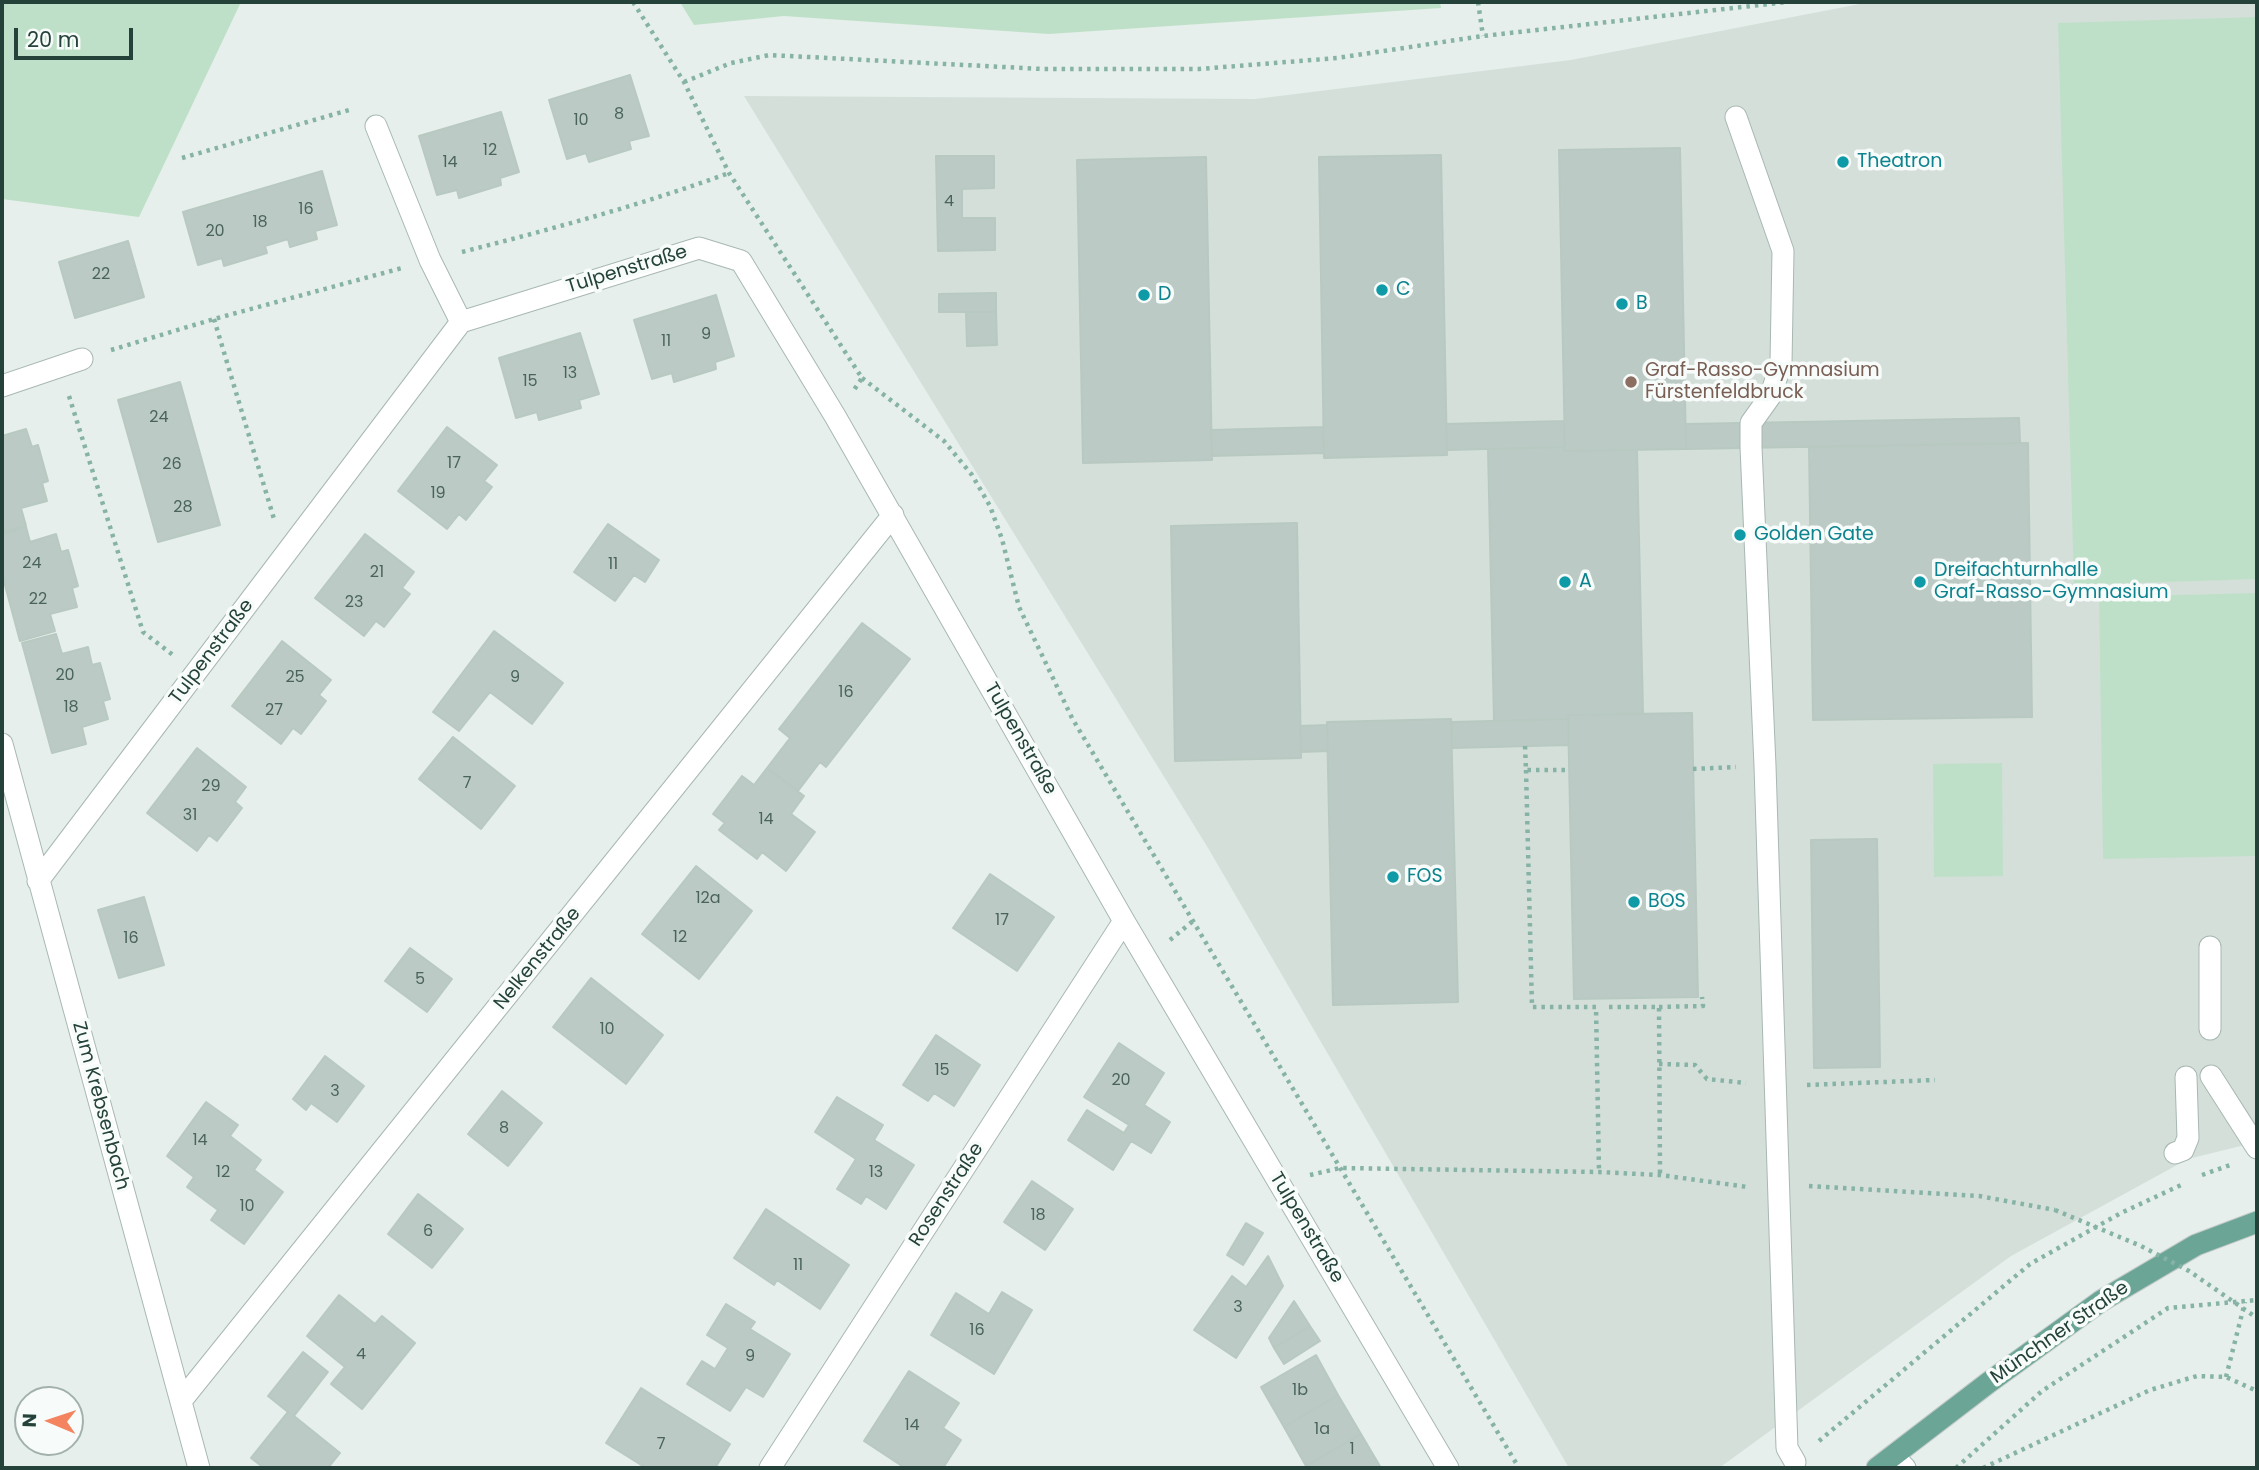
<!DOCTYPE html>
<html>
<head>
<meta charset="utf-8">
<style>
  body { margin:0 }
  #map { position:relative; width:2259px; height:1470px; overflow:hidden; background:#e6efeb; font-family:Poppins,sans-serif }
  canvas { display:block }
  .frame { position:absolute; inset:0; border:4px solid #24423a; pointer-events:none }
  .north { position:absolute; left:14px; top:1386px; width:70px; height:70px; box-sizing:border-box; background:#f7fbf9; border:2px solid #a3b1ad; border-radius:50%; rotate:272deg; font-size:19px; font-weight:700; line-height:28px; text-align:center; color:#24423a }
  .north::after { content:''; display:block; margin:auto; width:24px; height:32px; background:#f4845f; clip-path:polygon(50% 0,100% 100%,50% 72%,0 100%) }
  .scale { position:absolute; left:14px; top:28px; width:119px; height:32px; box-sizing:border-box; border:4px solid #24423a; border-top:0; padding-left:9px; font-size:21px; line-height:24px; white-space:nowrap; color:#24423a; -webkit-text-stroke:5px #f7fbf9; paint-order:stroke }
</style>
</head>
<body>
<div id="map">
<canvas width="2259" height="1470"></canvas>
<div class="frame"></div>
<div class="north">N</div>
<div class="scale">20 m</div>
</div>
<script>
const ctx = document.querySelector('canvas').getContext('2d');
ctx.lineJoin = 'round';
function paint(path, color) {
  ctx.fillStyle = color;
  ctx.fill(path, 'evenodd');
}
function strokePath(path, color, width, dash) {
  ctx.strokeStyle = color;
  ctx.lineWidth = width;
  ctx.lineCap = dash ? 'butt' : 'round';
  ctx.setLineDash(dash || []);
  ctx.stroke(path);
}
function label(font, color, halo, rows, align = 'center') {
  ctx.font = font + ' Poppins,sans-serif';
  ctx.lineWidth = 7;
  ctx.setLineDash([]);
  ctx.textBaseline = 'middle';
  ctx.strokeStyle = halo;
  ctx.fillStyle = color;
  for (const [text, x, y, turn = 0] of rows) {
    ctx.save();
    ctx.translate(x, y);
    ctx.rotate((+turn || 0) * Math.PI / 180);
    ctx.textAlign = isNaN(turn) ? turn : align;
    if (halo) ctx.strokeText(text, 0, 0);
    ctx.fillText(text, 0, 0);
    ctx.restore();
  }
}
const built = new Path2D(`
  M1870,2H2257V1142L2188,1159L2011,1256L1719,1468H1569L1208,848L744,96L1255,99L1571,60Z`);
const green = new Path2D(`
  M2,2H241L139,217L2,199Z
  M680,2H1440L1441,8L1049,34L784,16L694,25Z
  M2257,17V579L2074,585L2058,23Z
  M2257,593V856L2103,859L2099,597Z
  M2002,763L2003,876L1934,877L1933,764Z`);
const building = new Path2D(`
  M630,75L649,136L629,141L631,149L589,162L586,153L567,159L549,100Z
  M501,112L519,172L500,178L501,185L459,198L457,190L437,195L419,136Z
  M1680,148L1686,449L1565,451L1559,150Z
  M1441,155L1447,455L1324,458L1319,157Z
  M936,156H994V188L962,189V218H995V250L938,251Z
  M1206,157L1212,460L1083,463L1077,160Z
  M322,171L337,225L315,231L317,239L290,247L288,239L265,246L267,253L224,266L222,258L198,265L183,212Z
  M128,241L144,297L75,318L59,262Z
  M996,293V312H939V294Z
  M716,295L734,356L715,362L716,369L674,382L672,373L652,379L634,320Z
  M966,312H996L997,345L967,346Z
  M580,333L599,394L579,400L581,408L539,420L537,412L516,418L499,358Z
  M180,382L220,525L158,542L118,400Z
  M2019,418L2020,443L1686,449V424Z
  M1564,421V447L1447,450L1446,424Z
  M447,427L497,465L484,481L492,487L466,520L459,514L447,529L398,491Z
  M1323,427L1324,453L1212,456L1211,430Z
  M26,429L32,447L38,445L48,481L42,483L47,501L21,508L26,526L2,532V436Z
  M2028,443L2032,717L1813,720L1809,447Z
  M1564,447L1565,451L1637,450L1643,714L1568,715L1569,719L1494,721L1488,449Z
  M1297,523L1301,758L1175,761L1171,526Z
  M608,524L659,560L645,582L634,575L615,601L574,572Z
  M26,527L30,542L56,534L61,552L68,550L78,586L72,588L77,607L50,614L55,631L20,641L2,574V534Z
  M365,534L414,572L402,588L410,594L384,627L376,621L364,636L315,598Z
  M862,623L910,659L826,767L820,762L798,791L767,768L790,738L779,729Z
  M494,631L563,683L532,724L490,692L459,731L433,712Z
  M56,634L62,654L88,647L92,665L100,663L110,699L103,701L108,719L82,727L86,744L52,753L22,643Z
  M282,641L331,680L319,695L326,701L301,734L293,728L281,744L232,706Z
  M1692,713L1698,997L1574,999L1568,715Z
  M1451,719L1458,1002L1333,1005L1327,722Z
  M1569,719V745L1452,748V722Z
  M1327,725L1328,751L1301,752L1300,726Z
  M453,737L515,786L481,829L419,779Z
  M197,748L246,787L235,802L242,808L217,841L209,835L197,851L147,813Z
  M767,768L804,796L791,814L815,832L786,871L762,852L757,859L719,830L725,823L713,814L742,776L754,785Z
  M1877,839L1880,1067L1814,1068L1811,840Z
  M696,866L752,911L699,979L642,934Z
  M990,874L1054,917L1017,971L953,928Z
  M144,897L164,965L119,978L98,910Z
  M410,948L452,979L427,1012L385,981Z
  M591,978L663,1035L626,1084L553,1027Z
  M936,1035L980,1065L954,1106L934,1093L928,1101L903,1085Z
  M1119,1043L1164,1073L1144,1105L1170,1122L1151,1153L1131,1141L1113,1170L1068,1140L1087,1110L1124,1133L1129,1125L1084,1097Z
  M325,1056L364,1086L337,1122L311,1103L306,1110L293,1099Z
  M502,1091L542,1123L508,1166L468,1134Z
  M837,1097L883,1125L874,1140L914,1165L886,1209L866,1196L861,1204L837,1189L856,1159L815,1132Z
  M206,1102L238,1125L230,1136L261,1160L254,1170L283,1192L244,1244L211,1220L218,1210L187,1187L194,1177L167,1156Z
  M1032,1181L1073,1209L1045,1250L1004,1222Z
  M418,1194L463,1229L432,1268L388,1234Z
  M766,1209L849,1265L820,1309L777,1280L774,1285L734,1258Z
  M1246,1223L1263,1233L1243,1265L1227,1255Z
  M1268,1256L1283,1286L1236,1358L1194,1330L1232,1276L1246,1287Z
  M1002,1292L1032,1310L994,1374L931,1335L956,1293L989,1314Z
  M339,1295L375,1324L382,1316L415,1343L362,1409L331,1384L345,1367L307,1336Z
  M1294,1301L1310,1326L1274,1348L1269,1338Z
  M726,1304L755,1322L750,1329L790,1354L763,1397L746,1387L730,1411L687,1384L702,1361L715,1369L728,1348L707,1335Z
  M1310,1326L1320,1341L1284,1364L1274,1348Z
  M303,1352L328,1372L294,1416L340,1453L328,1468H264L251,1458L288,1412L268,1396Z
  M1316,1355L1338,1395L1284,1427L1261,1387Z
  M909,1371L959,1403L943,1428L961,1440L943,1468H905L864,1441Z
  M641,1388L730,1444L715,1468H646L606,1443Z
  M1338,1395L1361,1434L1306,1466L1284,1427Z
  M1361,1434L1381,1468H1307L1306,1466Z`);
const path = new Path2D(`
  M633,2L684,82L729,173L862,378L854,390
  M1478,2L1483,36
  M684,82L731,63L769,55L1043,69H1199L1337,58L1483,36L1787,2
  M182,158L349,110
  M462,252C552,229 641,205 729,173
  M214,319L274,519
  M111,350L214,319L402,268
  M862,378L944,441L972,475L990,506L1002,539L1019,607L1072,718L1519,1468
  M69,396L143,632L173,655
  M1525,746L1526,770H1570
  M1693,769L1736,767
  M1526,770L1532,1007H1596L1599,1172
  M1170,940L1193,921
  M1609,1007H1659L1660,1175
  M1659,1007L1703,1006L1702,997
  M1659,1064L1695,1065L1707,1079L1746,1083
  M1807,1085L1935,1080
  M1310,1175L1340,1168L1599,1172L1660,1175L1748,1187
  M2202,1175L2233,1164
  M1809,1186L1979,1196L2055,1210
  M2226,1377L2245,1302
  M1819,1441L2030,1264L2121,1213L2181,1185
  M1956,1468L2042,1391L2168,1308L2257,1300
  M1983,1468L2150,1390L2197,1376L2226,1377L2257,1391`);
const minor = new Path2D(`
  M1736,117L1783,251L1781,363L1771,395L1751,423V447L1765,766L1787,1448L1795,1462
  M376,126L430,260L461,322
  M2,386L82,359
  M2,744L199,1468
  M38,881L461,322L699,248L741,261L835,416L1124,921L1448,1468
  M2210,1029V947
  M2211,1076L2257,1148
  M2175,1153L2183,1150L2188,1138L2186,1077
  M181,1401L893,515
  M1893,1456L1905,1468
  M770,1468L1124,921`);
const major = new Path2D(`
  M1877,1468L1988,1383L2101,1301L2196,1245L2257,1222`);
const pathBridge = new Path2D(`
  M2055,1210L2141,1246L2189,1271L2257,1318`);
const markers = [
  [1843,162,7,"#0f9aa8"],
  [1382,290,7,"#0f9aa8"],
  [1144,295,7,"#0f9aa8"],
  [1622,304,7,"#0f9aa8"],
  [1631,382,7,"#8d6e63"],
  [1740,535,7,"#0f9aa8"],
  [1565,582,7,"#0f9aa8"],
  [1920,582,7,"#0f9aa8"],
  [1393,877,7,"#0f9aa8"],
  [1634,902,7,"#0f9aa8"]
];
const numberNames = [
  ["8",619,115],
  ["10",581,121],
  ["12",490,151],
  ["14",450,163],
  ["4",949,202],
  ["16",306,210],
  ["18",260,223],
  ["20",215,232],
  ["22",101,275],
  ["9",706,335],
  ["11",666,342],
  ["13",570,374],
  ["15",530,382],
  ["24",159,418],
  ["17",454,464],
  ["26",172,465],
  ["19",438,494],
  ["28",183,508],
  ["24",32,564],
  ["11",613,565],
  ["21",377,573],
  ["22",38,600],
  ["23",354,603],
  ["20",65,676],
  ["25",295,678],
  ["9",515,678],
  ["16",846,693],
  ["18",71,708],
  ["27",274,711],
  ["7",467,784],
  ["29",211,787],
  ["31",190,816],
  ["14",766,820],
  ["12a",708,899],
  ["17",1002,921],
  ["12",680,938],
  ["16",131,939],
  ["5",420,980],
  ["10",607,1030],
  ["15",942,1071],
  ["20",1121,1081],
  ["3",335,1092],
  ["8",504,1129],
  ["14",200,1141],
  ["12",223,1173],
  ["13",876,1173],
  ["10",247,1207],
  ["18",1038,1216],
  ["6",428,1232],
  ["11",798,1266],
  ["3",1238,1308],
  ["16",977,1331],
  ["4",361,1355],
  ["9",750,1357],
  ["1b",1300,1391],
  ["14",912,1426],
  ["1a",1322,1430],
  ["7",661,1445],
  ["1",1352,1450]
];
const cultureNames = [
  ["Theatron",1857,162],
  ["C",1396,290],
  ["D",1158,295],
  ["B",1636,304],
  ["Golden Gate",1754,535],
  ["Dreifachturnhalle",1934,571],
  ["Graf-Rasso-Gymnasium",1934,593],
  ["A",1579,582],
  ["FOS",1407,877],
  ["BOS",1648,902]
];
const streetNames = [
  ["Tulpenstraße",627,270,-17],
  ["Tulpenstraße",212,652,-53],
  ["Tulpenstraße",1020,739,60],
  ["Nelkenstraße",538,959,-51],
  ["Zum Krebsenbach",100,1106,75],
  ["Rosenstraße",947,1195,-57],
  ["Tulpenstraße",1306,1228,59],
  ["Münchner Straße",2060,1333,-35]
];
const educationNames = [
  ["Graf-Rasso-Gymnasium",1645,371],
  ["Fürstenfeldbruck",1645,393]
];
paint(built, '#d4dfda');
paint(green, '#bfe0c8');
paint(building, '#bbcac4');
strokePath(building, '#b8c9c2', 2);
strokePath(minor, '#a8b8b2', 23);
strokePath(major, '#c2cac8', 23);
strokePath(path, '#86b3a5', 4.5, [3.5, 5]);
strokePath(minor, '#fff', 21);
strokePath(major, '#6aa596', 21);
strokePath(pathBridge, '#86b3a5', 4.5, [3.5, 5]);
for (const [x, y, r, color] of markers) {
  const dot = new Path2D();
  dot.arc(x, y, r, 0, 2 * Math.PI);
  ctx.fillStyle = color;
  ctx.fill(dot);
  strokePath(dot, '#f7fbf9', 2.5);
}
label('16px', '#4a645c', null, numberNames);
label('19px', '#0d838f', '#f7fbf9', cultureNames, 'left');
label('19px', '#24423a', '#f7fbf9', streetNames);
label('19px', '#785e54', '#f7fbf9', educationNames, 'left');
</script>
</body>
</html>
